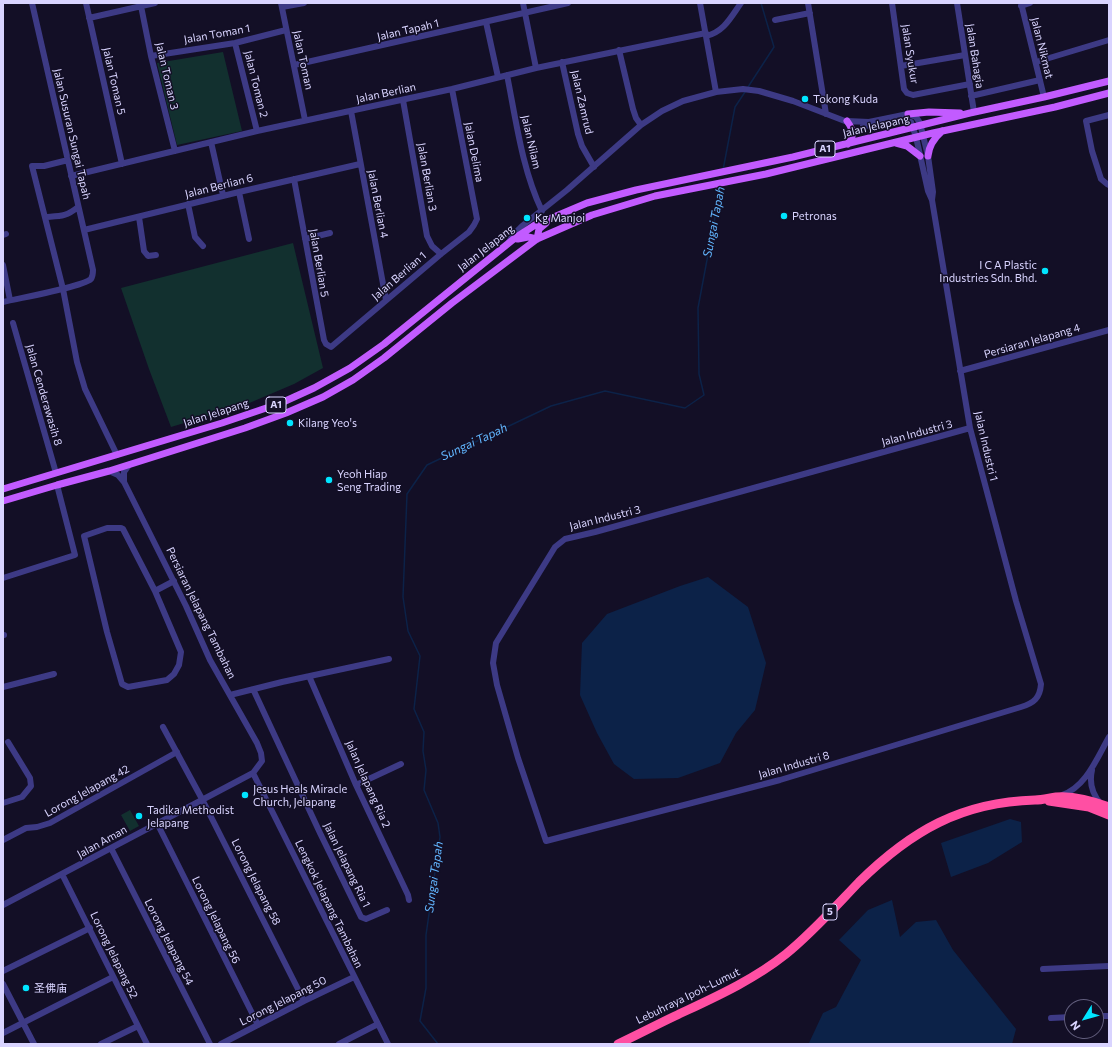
<!DOCTYPE html>
<html>
<head>
<meta charset="utf-8">
<style>
  body { margin:0 }
  #map { position:relative; width:1112px; height:1047px; overflow:hidden; background:#130f26; font-family:Commissioner,sans-serif }
  canvas { display:block }
  .frame { position:absolute; inset:0; border:4px solid #d9d4ff; pointer-events:none }
  .north { position:absolute; left:1064px; top:999px; width:40px; height:40px; box-sizing:border-box; background:#130f26; border:1px solid #625e7d; border-radius:50%; rotate:233deg; font-size:11px; font-weight:700; line-height:16px; text-align:center; color:#d9d4ff }
  .north::after { content:''; display:block; margin:auto; width:14px; height:18px; background:#00e5ff; clip-path:polygon(50% 0,100% 100%,50% 72%,0 100%) }
</style>
</head>
<body>
<div id="map">
<canvas width="1112" height="1047"></canvas>
<div class="frame"></div>
<div class="north">N</div>
</div>
<script>
const ctx = document.querySelector('canvas').getContext('2d');
ctx.lineJoin = 'round';
function paint(path, color) {
  ctx.fillStyle = color;
  ctx.fill(path, 'evenodd');
}
function strokePath(path, color, width, dash) {
  ctx.strokeStyle = color;
  ctx.lineWidth = width;
  ctx.lineCap = dash ? 'butt' : 'round';
  ctx.setLineDash(dash || []);
  ctx.stroke(path);
}
function label(font, color, halo, rows, align = 'center') {
  ctx.font = font + ' Commissioner,"Noto Sans SC",sans-serif';
  ctx.lineWidth = 3;
  ctx.setLineDash([]);
  ctx.textBaseline = 'middle';
  ctx.strokeStyle = halo;
  ctx.fillStyle = color;
  for (const [text, x, y, turn = 0] of rows) {
    ctx.save();
    ctx.translate(x, y);
    ctx.rotate((+turn || 0) * Math.PI / 180);
    ctx.textAlign = isNaN(turn) ? turn : align;
    if (halo) ctx.strokeText(text, 0, 0);
    ctx.fillText(text, 0, 0);
    ctx.restore();
  }
}
const green = new Path2D(`
  M223,52L242,131L177,145L157,63Z
  M293,243L323,368L294,384L247,404L171,427L149,369L121,288Z
  M130,810L139,826L130,831L121,815Z`);
const water = new Path2D(`
  M708,577L748,607L766,663L755,710L736,733L720,763L678,778L634,779L614,764L597,733L580,695L582,643L607,614L680,586Z
  M1010,819L1021,822L1022,842L988,863L951,877L941,843Z
  M892,900L900,937L916,922L936,920L953,950L1016,1029L1012,1044H813L809,1043L823,1013L836,1007L861,960L839,940L868,910Z`);
const stream = new Path2D(`
  M748,87L774,47L761,3
  M723,170L735,107L745,92
  M438,1044L420,1021L426,988V935L440,837L438,823L424,790L426,770L423,751L424,732L414,709L420,656L408,631L403,597L407,494L427,465L551,406L605,391L685,408L704,395L699,374L698,308L721,185`);
const minor = new Path2D(`
  M86,3L122,164
  M281,3L305,120
  M523,3L536,68
  M700,3L716,92
  M808,3L826,114
  M892,3L904,89L907,93L913,95L970,84
  M957,3L974,112
  M1021,3L1044,97
  M141,6L151,56L175,151
  M1021,6L1030,3
  M282,7L304,3
  M89,18L155,3
  M775,20L810,13
  M486,22L498,77
  M706,36C724,32 731,17 741,3
  M235,43L257,131
  M619,50L633,109L636,118L641,125
  M151,56L235,43L286,30
  M562,62L578,134L582,146L594,167
  M1036,62L1109,40
  M294,65L568,3
  M901,66L965,55
  M507,75C516,120 522,169 542,211
  M971,96L1040,80
  M403,100L427,236L432,246L441,254
  M351,111L386,300
  M1109,115L1086,121L1092,151L1101,179L1107,184L1109,185
  M847,121L869,122L908,114L916,117L920,123L928,156L933,192L932,200L970,428L1016,601L1041,684C1040,698 1034,703 1021,707L780,780L546,841L518,758L497,685L493,663L496,643L555,547L565,539L595,532L970,428
  M863,126C873,126 905,118 911,122L916,137L928,191L932,200
  M211,142L223,195
  M68,160L44,166H32L63,289L77,362L85,389L117,455
  M71,176L257,131L452,89L536,68L706,33
  M294,179L324,340L326,344L331,347L441,254L469,232L474,225L477,219L452,89
  M239,192L249,239
  M188,204L195,237L203,246
  M45,217C60,216 66,217 78,207
  M139,217L144,251L148,256L156,255
  M84,230L239,192L360,164
  M3,235L6,234
  M305,239L330,233
  M509,242L513,235L522,226L567,190L641,125L662,111L683,101L716,92L743,89L759,91L793,101L850,123
  M3,265L10,300
  M3,302C19,298 82,287 91,279C93,276 93,273 93,270L32,3
  M13,323L56,473
  M960,371L1109,330
  M124,482V472L129,465
  M107,528H121L123,529L155,591L181,652L179,665L174,674L167,680L128,687L122,684L107,632L84,536Z
  M3,578L75,555L57,485
  M155,591L174,581
  M3,635H4
  M309,676L356,785L408,895L409,900
  M3,687L54,674
  M253,689L320,833L361,917L366,919L387,910
  M230,695L282,682L389,659
  M163,727L202,799L304,1001
  M1092,770C1089,783 1092,794 1101,804
  M253,773L388,1044
  M356,785L401,764
  M1062,795C1086,787 1097,758 1109,737
  M3,803L22,797L31,786L30,778L8,742
  M157,823L258,1025
  M3,840L26,828L37,827L50,823L177,752
  M111,848L210,1044
  M62,874L147,1044
  M3,905L253,773L262,761L261,753L257,743L210,660L186,606L124,482L118,475L109,471
  M1043,969L1109,966
  M3,971L90,928
  M3,984L34,1044
  M1096,1016H1109
  M1051,1018L1072,1017
  M3,1033L113,977
  M101,1044L138,1026
  M221,1044L304,1001L354,977
  M339,1044L378,1024`);
const major = new Path2D(`
  M908,114L929,112L960,113
  M847,121C853,129 855,136 848,144
  M896,143L907,146L920,156
  M928,156C929,145 934,138 942,131
  M518,239L528,237L537,239
  M537,239L539,229L546,223
  M3,489L222,423L281,403L314,388L350,368L384,344L515,238L535,225L587,203L636,190L793,157L970,113L1044,97L1109,81
  M3,501L57,485L109,471L245,428L286,413L323,397L353,380L384,358L452,303L537,239L592,215L655,196L766,174L933,133L1055,107L1109,93`);
const highway = new Path2D(`
  M1049,801L1089,807L1109,815
  M618,1044C637,1035 656,1025 675,1016C713,998 752,981 786,954C812,933 835,907 859,882C911,831 961,802 1035,800C1042,800 1049,798 1056,797C1073,795 1093,801 1109,807`);
const markers = [
  [805,99,4,"#00e5ff"],
  [784,216,4,"#00e5ff"],
  [527,218,4,"#00e5ff"],
  [1045,271,4,"#00e5ff"],
  [290,423,4,"#00e5ff"],
  [329,480,4,"#00e5ff"],
  [245,795,4,"#00e5ff"],
  [139,816,4,"#00e5ff"],
  [26,988,4,"#00e5ff"]
];
const shields = [
  [825,149,20],
  [276,405,20],
  [830,912,14]
];
const shieldNames = [
  ["A1",825,149],
  ["A1",276,405],
  ["5",830,912]
];
const streetNames = [
  ["Jalan Tapah 1",408,30,-13],
  ["Jalan Toman 1",217,34,-10],
  ["Jalan Nikmat",1042,48,76],
  ["Jalan Syukur",910,54,81],
  ["Jalan Bahagia",975,56,81],
  ["Jalan Toman",303,60,78],
  ["Jalan Toman 3",167,76,77],
  ["Jalan Toman 5",114,81,77],
  ["Jalan Toman 2",256,84,76],
  ["Jalan Berlian",386,93,-12],
  ["Jalan Zamrud",582,102,77],
  ["Jalan Jelapang",876,126,-13],
  ["Jalan Susuran Sungai Tapah",72,134,77],
  ["Jalan Nilam",531,142,77],
  ["Jalan Delima",474,152,79],
  ["Jalan Berlian 3",427,177,80],
  ["Jalan Berlian 6",219,186,-14],
  ["Jalan Berlian 4",378,204,79],
  ["Jalan Jelapang",486,248,-38],
  ["Jalan Berlian 5",319,263,80],
  ["Jalan Berlian 1",399,276,-41],
  ["Persiaran Jelapang 4",1032,341,-16],
  ["Jalan Cenderawasih 8",44,395,74],
  ["Jalan Jelapang",216,413,-18],
  ["Jalan Industri 3",917,433,-15],
  ["Jalan Industri 1",986,446,77],
  ["Jalan Industri 3",605,518,-14],
  ["Persiaran Jelapang Tambahan",201,613,64],
  ["Jalan Industri 8",794,765,-16],
  ["Jalan Jelapang Ria 2",368,784,66],
  ["Lorong Jelapang 42",87,791,-29],
  ["Jalan Aman",102,842,-29],
  ["Jalan Jelapang Ria 1",347,865,64],
  ["Lorong Jelapang 58",256,882,63],
  ["Lengkok Jelapang Tambahan",329,904,64],
  ["Lorong Jelapang 56",216,920,64],
  ["Lorong Jelapang 54",169,942,63],
  ["Lorong Jelapang 52",114,955,64],
  ["Lebuhraya Ipoh-Lumut",688,996,-26],
  ["Lorong Jelapang 50",283,1001,-27]
];
const poiNames = [
  ["Tokong Kuda",813,99],
  ["Petronas",792,216],
  ["Kg Manjoi",535,218],
  ["I C A Plastic",1037,265,"right"],
  ["Industries Sdn. Bhd.",1037,278,"right"],
  ["Kilang Yeo's",298,423],
  ["Yeoh Hiap",337,474],
  ["Seng Trading",337,487],
  ["Jesus Heals Miracle",253,789],
  ["Church, Jelapang",253,802],
  ["Tadika Methodist",147,810],
  ["Jelapang",147,823],
  ["圣佛庙",34,988]
];
const waterNames = [
  ["Sungai Tapah",714,222,-79],
  ["Sungai Tapah",474,442,-25],
  ["Sungai Tapah",434,877,-82]
];
paint(green, '#12302f');
paint(water, '#0c2248');
strokePath(stream, '#0c2248', 1.5);
strokePath(minor, '#3d3a85', 6);
strokePath(major, '#c25bff', 7);
strokePath(highway, '#ff4fa3', 9);
for (const [x, y, r, color] of markers) {
  const dot = new Path2D();
  dot.arc(x, y, r, 0, 2 * Math.PI);
  ctx.fillStyle = color;
  ctx.fill(dot);
  strokePath(dot, '#130f26', 1.5);
}
for (const [x, y, w] of shields) {
  const box = new Path2D();
  box.roundRect(x - w / 2, y - 8, w, 16, 3);
  ctx.fillStyle = '#130f26';
  ctx.fill(box);
  strokePath(box, '#d9d4ff', 1);
}
label('bold 10px', '#d9d4ff', null, shieldNames);
label('11px', '#d9d4ff', '#130f26', streetNames);
label('11px', '#d9d4ff', '#130f26', poiNames, 'left');
label('italic 12px', '#62b6ff', '#130f26', waterNames);
</script>
</body>
</html>
